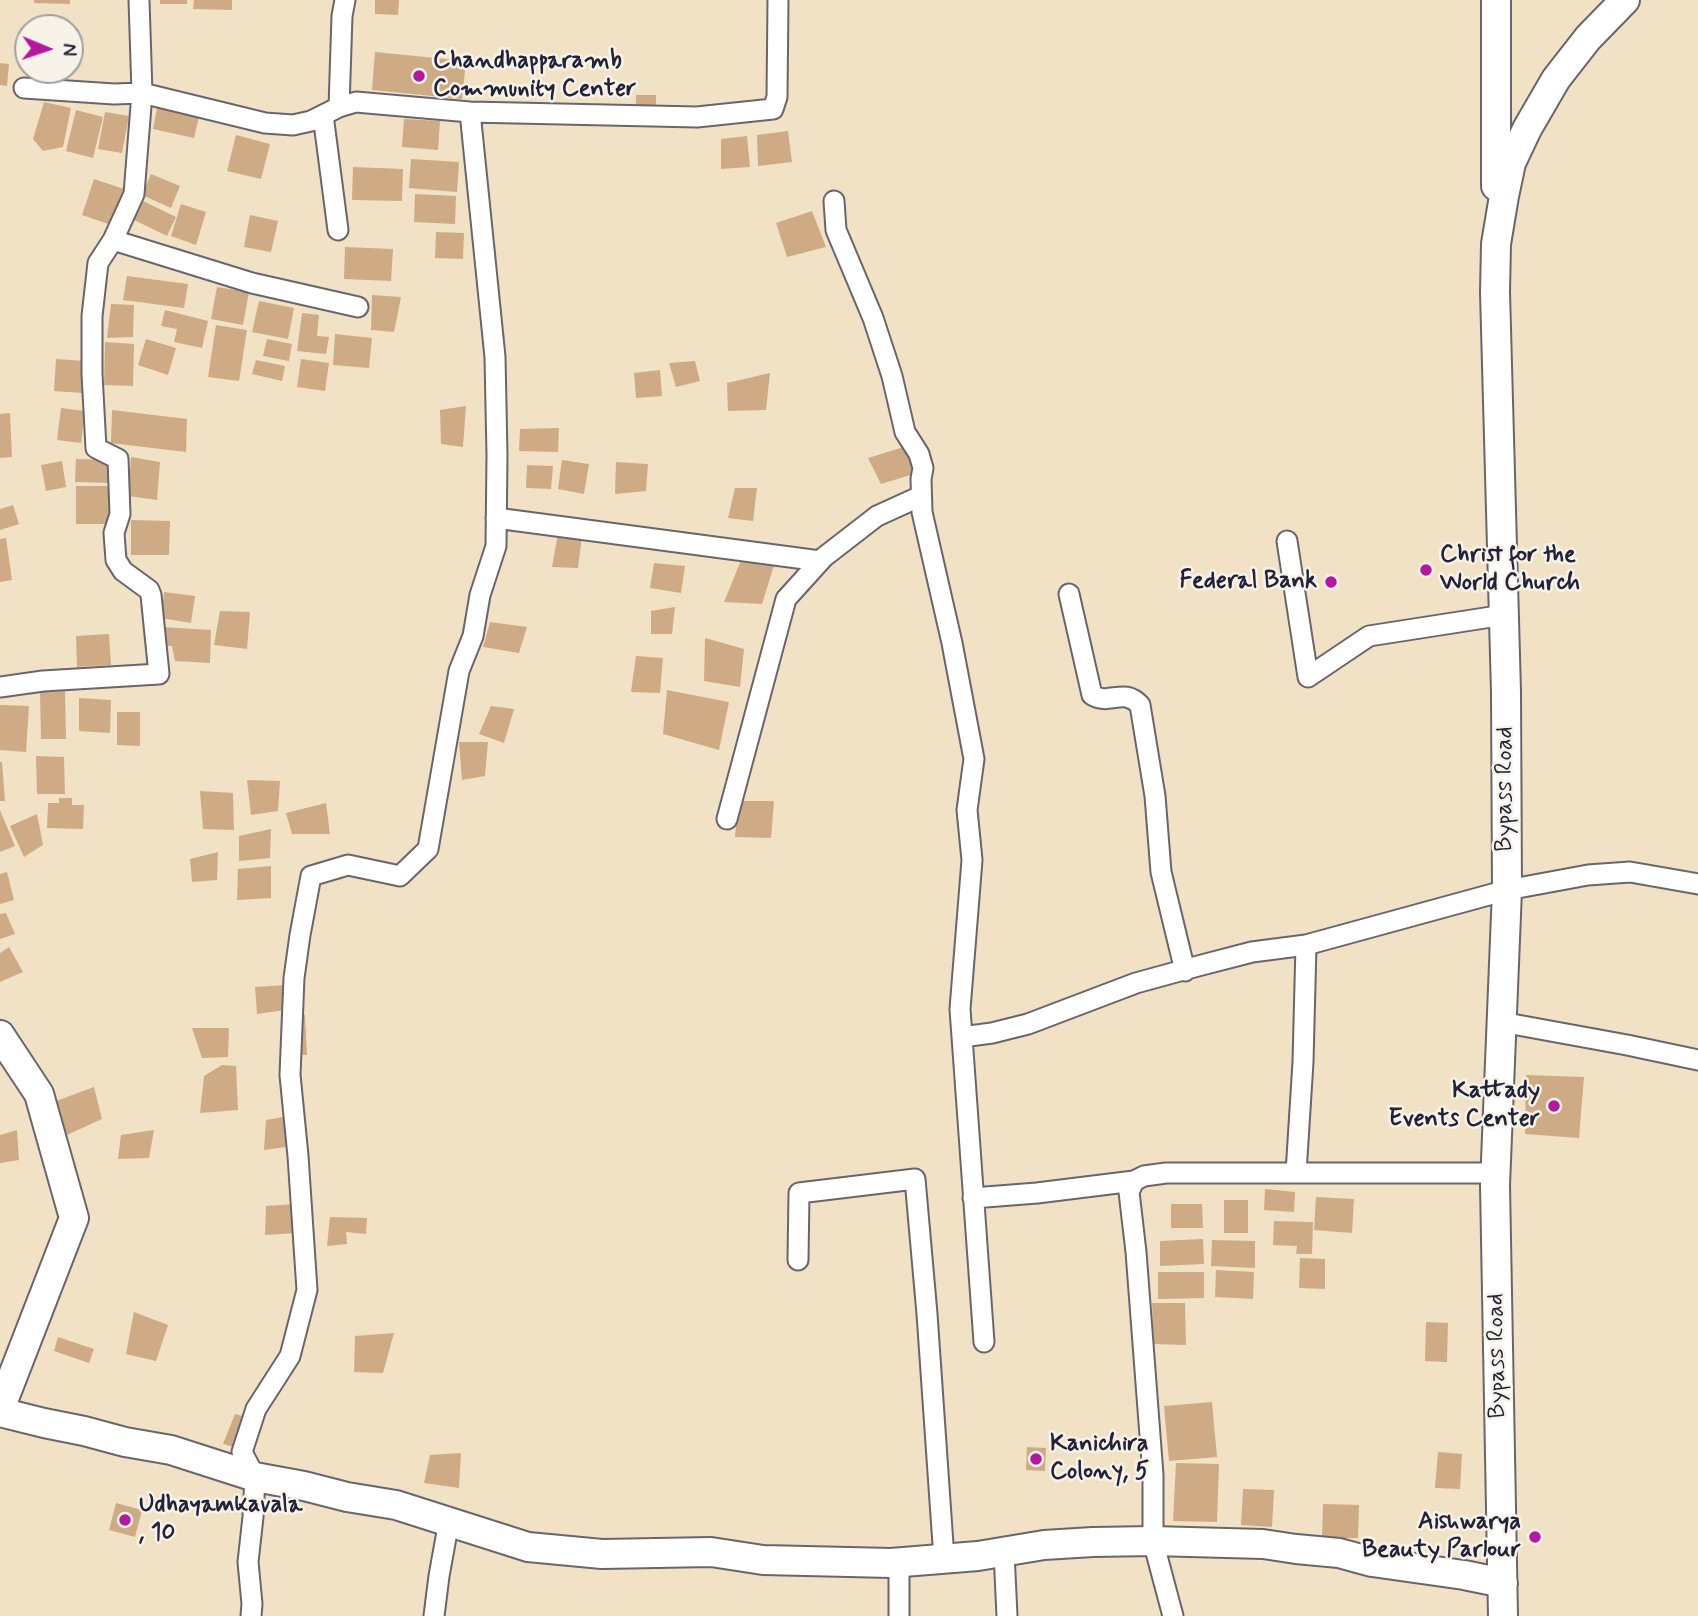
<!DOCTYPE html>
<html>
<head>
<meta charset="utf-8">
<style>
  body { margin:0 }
  #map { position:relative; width:1698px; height:1616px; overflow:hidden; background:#f1e2c6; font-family:Mynerve,sans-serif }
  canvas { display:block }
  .north { position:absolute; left:14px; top:14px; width:70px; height:70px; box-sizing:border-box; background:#f7f3e8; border:2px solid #a29fa3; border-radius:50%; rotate:92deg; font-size:19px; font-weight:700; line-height:28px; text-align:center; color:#22223b }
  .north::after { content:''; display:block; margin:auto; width:24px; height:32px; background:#b5179e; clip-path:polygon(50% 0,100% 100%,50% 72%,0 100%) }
</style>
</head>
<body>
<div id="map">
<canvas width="1698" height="1616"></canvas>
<div class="north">N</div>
</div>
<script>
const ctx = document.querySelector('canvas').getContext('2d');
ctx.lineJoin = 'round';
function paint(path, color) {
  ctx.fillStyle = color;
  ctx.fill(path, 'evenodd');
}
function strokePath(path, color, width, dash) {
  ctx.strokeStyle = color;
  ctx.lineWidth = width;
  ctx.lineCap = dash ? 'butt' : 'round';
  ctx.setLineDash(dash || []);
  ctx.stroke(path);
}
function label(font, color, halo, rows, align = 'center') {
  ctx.font = font + ' Mynerve,sans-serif';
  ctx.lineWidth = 5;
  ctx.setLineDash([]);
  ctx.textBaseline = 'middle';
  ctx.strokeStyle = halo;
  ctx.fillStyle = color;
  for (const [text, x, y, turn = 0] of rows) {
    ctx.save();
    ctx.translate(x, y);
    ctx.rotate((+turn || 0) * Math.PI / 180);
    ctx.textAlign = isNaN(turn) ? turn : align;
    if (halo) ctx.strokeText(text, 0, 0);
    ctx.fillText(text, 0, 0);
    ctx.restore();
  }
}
const building = new Path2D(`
  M34,0H70V4L34,3Z
  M160,0H187V4H160Z
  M194,0H232V10L193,9Z
  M375,0H399L398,15L375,14Z
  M375,52L466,61L462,99L372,90Z
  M0,63L9,64L7,86L0,85Z
  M636,95H656V110L636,111Z
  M44,102L71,108L63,147L43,151L33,139Z
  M157,108L199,117L194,138L153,129Z
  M76,110L103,117L93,158L66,151Z
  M105,112L129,116L122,153L98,149Z
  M404,119L440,121L438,150L402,147Z
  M788,131L792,162L758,166L757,135Z
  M236,135L270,144L261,179L227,171Z
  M747,136L750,167L721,169V139Z
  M411,159L459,162L457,192L409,188Z
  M353,167L403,169L402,201L352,200Z
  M151,174L180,186L171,208L142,195Z
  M94,179L127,190L114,226L82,215Z
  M415,194L456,196L455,224L414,222Z
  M139,199L176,217L167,236L130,218Z
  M181,204L206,212L196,245L171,236Z
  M812,211L826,247L787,257L776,223Z
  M250,215L278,221L271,252L244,247Z
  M436,232L464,233L463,259L435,258Z
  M345,247L393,249L391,281L344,279Z
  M127,276L188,284L184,308L123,300Z
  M217,287L249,292L243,325L211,319Z
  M372,295L401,297L394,332L371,330Z
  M259,301L294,308L288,339L252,332Z
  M111,304L134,305L133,337L107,338Z
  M165,310L208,321L202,348L174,342L177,329L161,326Z
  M302,313L319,315L317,336L329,337L326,354L297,351Z
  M216,325L247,330L239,381L208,377Z
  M335,334L372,338L369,368L333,365Z
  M146,339L176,348L168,375L138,365Z
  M267,339L292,344L289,361L263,356Z
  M105,342L134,344L133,386L104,385Z
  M56,359L84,361L82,393L54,391Z
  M301,359L329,363L325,391L297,387Z
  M256,360L285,366L282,381L252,374Z
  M695,361L700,381L676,387L669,363Z
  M660,370L662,396L636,398L634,373Z
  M770,373L766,410L728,411L727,383Z
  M466,406L463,447L441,444L440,410Z
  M61,408L85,411L81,443L57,440Z
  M112,410L187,419L186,452L111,443Z
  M10,413L12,457L0,458V414Z
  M559,428L558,452L519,451L520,429Z
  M910,445L917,473L881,484L868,458Z
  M131,457L160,462L157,500L128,496Z
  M76,459L111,460L110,483L75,482Z
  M562,460L589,464L584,494L558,489Z
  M62,461L66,487L46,491L41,465Z
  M616,462L648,464L646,491L615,494Z
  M527,465L553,466L551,489L526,488Z
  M76,486H110V524H76Z
  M735,488H757L753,521L728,518Z
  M13,505L19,524L0,530V509Z
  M131,520L170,521L169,555H131Z
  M558,533L582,536L578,568L552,567Z
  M6,538L12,580L0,582V539Z
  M744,553L775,562L762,604L724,602Z
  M654,563L685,566L681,593L650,588Z
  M164,592L195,596L191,623L161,618Z
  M675,607L672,634H651V611Z
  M220,611L250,612L247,649L214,645Z
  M490,622L527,627L519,653L483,647Z
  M161,627L211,630L210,663L175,661L172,646L160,645Z
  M109,634L111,665L77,667L76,636Z
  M705,638L744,649L740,687L704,681Z
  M636,656L663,658L660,693L631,692Z
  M667,690L729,702L719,750L663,734Z
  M65,691L66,739H41L40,692Z
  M79,698L111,700L110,733L79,731Z
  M0,705L29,706L26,752L0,750Z
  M491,706L514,709L504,743L479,734Z
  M117,712H140V746L117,745Z
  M459,742H488L485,776L462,780Z
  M36,756L64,757L65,794H37Z
  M0,762H2L5,801H0Z
  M247,780L280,781L278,811L251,815Z
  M200,791L233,793L234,830L203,829Z
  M59,798H72V805H84L83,829L47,828L48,803H59Z
  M738,801H774L771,838L735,837Z
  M326,803L330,834H292L286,813Z
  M0,810L15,846L0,852Z
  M37,814L43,845L24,857L10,826Z
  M271,829L270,858L239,861V836Z
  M218,852L217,880L192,882L190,859Z
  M271,866V898L237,900L238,869Z
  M7,872L14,900L0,904V874Z
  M6,913L15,934L0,939V914Z
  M9,947L23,972L0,982V953Z
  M286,985L285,1010L257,1014L255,987Z
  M282,1015H305L307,1055L281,1054Z
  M192,1028H229L228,1057L202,1058Z
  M222,1065L236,1066L238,1110L200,1113L204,1076Z
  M1526,1075L1584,1077L1579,1138L1525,1134Z
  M94,1087L102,1119L58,1139L48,1104Z
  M294,1115V1146L264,1150L266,1120Z
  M17,1130L19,1160L0,1163V1135Z
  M154,1130L149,1158L118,1159L121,1135Z
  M1265,1189L1295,1192L1294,1212L1264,1210Z
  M1316,1197L1354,1199L1352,1233L1314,1230Z
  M1224,1200H1248V1233H1224Z
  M296,1204L297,1233L265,1235L266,1206Z
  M1171,1204H1202L1203,1228H1171Z
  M330,1217L367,1218L366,1234L346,1232L347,1244L327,1246Z
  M1274,1221L1313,1222L1312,1254H1296L1297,1246L1273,1245Z
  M1203,1239L1204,1264L1160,1266V1241Z
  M1212,1240L1255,1241V1268L1211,1266Z
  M1300,1258L1325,1259V1289L1299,1288Z
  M1216,1270L1254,1272L1253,1299L1215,1297Z
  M1158,1272H1204V1298L1158,1299Z
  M1152,1303H1185L1186,1345L1154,1344Z
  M134,1312L168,1325L156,1361L126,1354Z
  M1426,1322L1448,1323L1447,1362L1425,1361Z
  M394,1333L383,1373L354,1372L355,1336Z
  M58,1337L94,1349L89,1363L54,1351Z
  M1212,1402L1217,1457L1169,1461L1164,1406Z
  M235,1414L250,1418L241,1449L223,1444Z
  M1027,1447L1046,1448L1045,1471L1026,1470Z
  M1438,1452L1462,1454L1460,1489L1435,1488Z
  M461,1453L459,1488L424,1483L430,1455Z
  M1176,1463L1219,1464L1217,1522L1173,1521Z
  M1243,1489L1274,1490L1272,1527L1241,1525Z
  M116,1503L142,1510L135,1537L109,1530Z
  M1323,1504L1359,1505L1358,1538H1322Z`);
const street = new Path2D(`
  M139,0L142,93L265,123L293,125L311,121L339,107L356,102L470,112L697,117L773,109L777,97L778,0
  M339,107L342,16L345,0
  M323,115L338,230
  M834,201L836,230L873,318L892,376L905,432L919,454L923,468L921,479L922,512L952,643L974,759L967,810L972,860L960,1009L984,1342
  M113,240L252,283L358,307
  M496,518L820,561
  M1287,541L1308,677L1369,636L1504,615
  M1069,594L1092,695C1110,706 1123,687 1140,705L1155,796L1161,872L1185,971
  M0,687L43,681L159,674L151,595L149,590L123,571L116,560L114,533L120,514L118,459L96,448L92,374V316L98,263L113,240L134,194L142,93L114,94L24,88
  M727,819L786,599L824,557L877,516L921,496
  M1306,945L1507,890L1588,875L1630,872L1698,884
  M1501,1022L1627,1045L1698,1060
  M962,1037L992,1033L1028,1024L1136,983L1198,966L1252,952L1306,945L1303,1062L1296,1173
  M973,1198L1037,1193L1134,1181
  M798,1260L799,1193L915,1179L927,1314L944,1559
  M1004,1552L1007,1616
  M251,1616L252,1604L248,1562L253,1517L255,1477L242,1452L256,1409L290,1356L307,1290L298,1156L290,1075L294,978L300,935L311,876L348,865L400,876L428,849L459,671L473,636L480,595L496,546L497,455L495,357L470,112
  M434,1616L439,1576L449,1521
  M899,1616V1563
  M1173,1616L1153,1541V1475L1136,1252L1129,1192L1134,1181L1144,1176L1166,1173H1496`);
const secondary = new Path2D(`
  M1496,0V186
  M0,1035L39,1094L74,1218L0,1409
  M0,1412L44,1423L84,1431L125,1442L171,1450L255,1477L304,1486L347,1497L396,1505L528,1547L602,1554L711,1552L763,1560L891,1563L978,1556L1044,1545L1093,1542L1153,1541L1263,1544L1296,1549L1339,1553L1372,1562L1464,1575L1503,1583
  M1503,1616L1495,1185L1507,890L1506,692L1495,292L1496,244L1504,196L1511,163L1527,129L1556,79L1588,38L1625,0`);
const markers = [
  [419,76,7,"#b5179e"],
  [1426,570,7,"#b5179e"],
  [1331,582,7,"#b5179e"],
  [1554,1106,7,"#b5179e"],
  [1036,1459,7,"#b5179e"],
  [125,1520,7,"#b5179e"],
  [1535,1537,7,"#b5179e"]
];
const poiNames = [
  ["Chandhapparamb",433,62],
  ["Community Center",433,90],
  ["Christ for the",1440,556],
  ["World Church",1440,584],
  ["Federal Bank",1317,582,"right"],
  ["Kattady",1540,1092,"right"],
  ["Events Center",1540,1120,"right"],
  ["Kanichira",1050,1445],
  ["Colony, 5",1050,1473],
  ["Udhayamkavala",139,1506],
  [", 10",139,1534],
  ["Aishwarya",1521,1523,"right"],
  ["Beauty Parlour",1521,1551,"right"]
];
const streetNames = [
  ["Bypass Road",1506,789,-90],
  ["Bypass Road",1498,1356,-91]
];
paint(building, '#ceab84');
strokePath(street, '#6a656c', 23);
strokePath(secondary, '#6a656c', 32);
strokePath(street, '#fff', 19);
strokePath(secondary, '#fff', 28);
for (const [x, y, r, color] of markers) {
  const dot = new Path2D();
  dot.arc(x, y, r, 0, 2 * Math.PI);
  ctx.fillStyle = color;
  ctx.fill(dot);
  strokePath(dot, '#f7f3e8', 2.5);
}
label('bold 24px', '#22223b', '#f7f3e8', poiNames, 'left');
label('24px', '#22223b', '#f7f3e8', streetNames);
</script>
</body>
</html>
